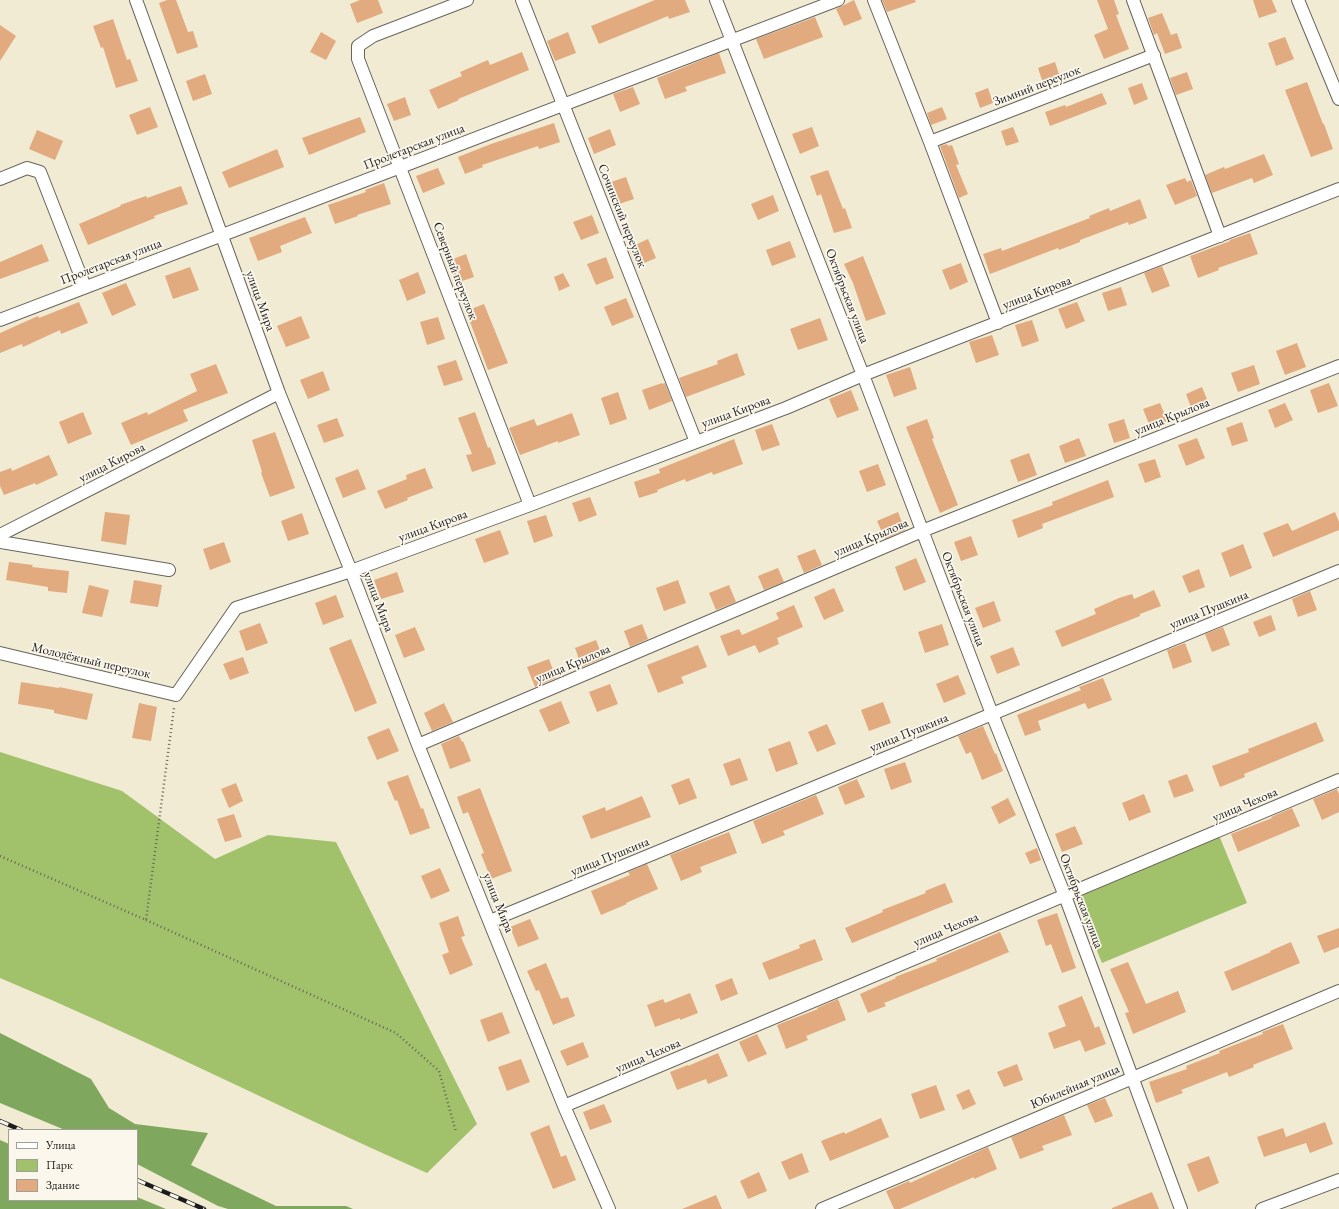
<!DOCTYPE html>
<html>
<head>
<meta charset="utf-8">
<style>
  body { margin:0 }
  #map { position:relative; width:1339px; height:1209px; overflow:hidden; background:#f1ebd4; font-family:"EB Garamond",serif }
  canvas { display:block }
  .legend { position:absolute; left:8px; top:1129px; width:130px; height:72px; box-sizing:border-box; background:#fbf7ec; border:1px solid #a29f99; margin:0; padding:5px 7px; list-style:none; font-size:12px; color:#1c1c1c }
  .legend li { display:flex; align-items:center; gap:8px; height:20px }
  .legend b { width:20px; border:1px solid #a29f99 }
</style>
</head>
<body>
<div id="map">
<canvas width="1339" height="1209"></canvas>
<ul class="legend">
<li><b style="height:5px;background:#fff"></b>Улица</li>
<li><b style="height:11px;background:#a1c16a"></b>Парк</li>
<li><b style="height:11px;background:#e2aa7f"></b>Здание</li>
</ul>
</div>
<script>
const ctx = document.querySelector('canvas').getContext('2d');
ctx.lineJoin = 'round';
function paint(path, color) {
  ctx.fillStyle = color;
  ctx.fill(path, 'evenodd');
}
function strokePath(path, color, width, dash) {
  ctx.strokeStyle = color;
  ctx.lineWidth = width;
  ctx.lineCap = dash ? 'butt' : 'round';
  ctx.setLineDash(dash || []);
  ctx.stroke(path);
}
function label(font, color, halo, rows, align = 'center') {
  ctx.font = font + ' "EB Garamond",serif';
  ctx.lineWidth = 3.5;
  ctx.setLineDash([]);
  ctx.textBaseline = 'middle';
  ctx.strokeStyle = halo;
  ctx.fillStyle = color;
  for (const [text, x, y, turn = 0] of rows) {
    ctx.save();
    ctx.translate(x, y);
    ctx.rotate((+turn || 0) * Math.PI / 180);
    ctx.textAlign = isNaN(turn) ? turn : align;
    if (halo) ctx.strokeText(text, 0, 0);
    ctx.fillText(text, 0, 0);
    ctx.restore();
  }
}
const green = new Path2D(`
  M0,752L122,791L215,859L268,835L336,842L477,1124L427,1173C284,1110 144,1038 0,978Z
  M1218,833L1247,903L1102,963L1073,893Z`);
const forest = new Path2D(`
  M0,1033L91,1079L109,1108L135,1124L208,1133L191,1165L276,1206H346L353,1209H228L218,1206L137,1164V1130H65L0,1103Z
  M0,1140L9,1144V1200H137V1197L166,1209H0Z`);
const building = new Path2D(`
  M167,0H176L188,32L193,31L198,47L177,54L159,3Z
  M360,0H378L383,13L357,23L350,4Z
  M655,0H685L690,12L669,19L668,16L599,44L591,26Z
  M854,0L862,19L844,26L836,9Z
  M882,0H915L916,2L887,12Z
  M1097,0H1114L1119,14L1116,15L1129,49L1104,59L1094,35L1108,29Z
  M1253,0H1272L1277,12L1259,18Z
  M1162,13L1171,35L1177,33L1182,48L1165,54L1157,33L1154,35L1148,18Z
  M815,17L823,37L764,59L756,39Z
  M113,19L127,60L130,59L138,81L116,88L103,47L101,48L93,26Z
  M0,25L16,36L0,61Z
  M321,32L336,41L326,60L310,52Z
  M568,32L576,53L555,61L547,41Z
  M1285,37L1294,59L1276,66L1268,43Z
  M522,52L529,70L458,99L459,100L438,109L429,90L462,76L460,72L488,60L490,65Z
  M719,53L726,73L685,87L687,91L665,99L657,78Z
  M1055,62L1060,77L1043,83L1038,68Z
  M1187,72L1193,89L1176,95L1170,78Z
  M205,74L212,94L193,101L186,81Z
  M1307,82L1323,124H1324L1333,149L1311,157L1285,90Z
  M1142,83L1148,99L1134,105L1128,88Z
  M633,87L640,104L620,112L613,94Z
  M988,88L993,103L980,108L975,93Z
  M1102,93L1107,104L1050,126L1045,112L1065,105L1066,107Z
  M405,97L411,115L394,121L387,104Z
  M150,107L158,127L137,135L129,115Z
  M942,107L947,119L931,125L927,113Z
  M360,117L366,132L309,155L302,138Z
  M554,123L560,142L539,149L538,146L482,165L483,167L465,174L458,157L491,144Z
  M812,127L819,146L800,154L792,134Z
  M1013,127L1019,142L1006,146L1001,131Z
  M610,129L616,145L594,154L588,138Z
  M37,130L63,141L55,160L29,149Z
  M947,144L948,146L952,145L959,164L956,165L968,194L959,198L940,146Z
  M277,149L284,167L229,188L222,172Z
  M1264,154L1273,175L1254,183L1252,178L1212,193L1205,175L1224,167L1225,169Z
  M438,168L445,184L423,193L416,176Z
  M828,170L843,209L845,208L852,228L834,233L821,194L817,196L810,176Z
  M626,177L634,199L616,205L608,183Z
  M1185,178L1187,182L1191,180L1197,196L1175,205L1166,185Z
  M384,183L391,204L357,215L358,216L335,224L328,205L366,192L365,190Z
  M181,186L188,204L154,216L155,218L88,245L79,224L121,206L120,205L146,196L147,198Z
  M773,195L779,211L758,220L751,204Z
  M1140,199L1147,218L1129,225L1128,222L1080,240V242L1059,250L1058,248L990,274L983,254L1001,248L1002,251L1090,218L1089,216L1109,208L1110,211Z
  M592,215L599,233L581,240L573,222Z
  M305,217L312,233L280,246L282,252L258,261L249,238Z
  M1250,233L1258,254L1218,268L1219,270L1198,278L1190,256L1230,241V240Z
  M648,239L656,258L637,266L629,248Z
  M790,241L796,257L772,266L766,250Z
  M42,244L49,261L0,279V262Z
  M466,254L474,277L456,283L448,261Z
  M863,256L886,314L866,321L853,283L844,264Z
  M606,257L614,278L596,285L587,264Z
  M961,263L968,282L950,290L942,270Z
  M1162,266L1170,286L1152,293L1144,273Z
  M190,267L199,290L173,299L165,276Z
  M418,272L426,293L407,301L399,280Z
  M563,273L570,286L559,291L554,277Z
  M126,283L136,305L112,316L102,293Z
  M1121,287L1127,305L1108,311L1102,293Z
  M626,298L634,317L612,326L604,307Z
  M79,302L88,323L61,334L60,330L23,347L22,344L0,353V333L38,316L39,318Z
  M1077,302L1085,321L1066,329L1058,309Z
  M484,304L508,363L488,370L466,311Z
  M301,316L310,338L286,347L277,326Z
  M438,317L445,339L427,345L420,322Z
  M820,318L828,340L798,350L790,329Z
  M1032,320L1039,341L1022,347L1015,325Z
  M992,335L999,355L976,363L969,342Z
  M1297,343L1306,367L1285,375L1276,351Z
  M737,353L745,375L686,397L679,378L718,364L717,361Z
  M456,360L463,380L444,386L437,366Z
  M216,364L228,393L183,410L188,421L131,445L121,423L147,412L148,415L197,391L190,374Z
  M1254,365L1260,384L1238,392L1231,373Z
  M910,367L917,389L894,397L886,375Z
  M323,371L330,390L308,399L300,380Z
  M662,383V384L665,383L672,401L649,410L642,390Z
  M1329,383L1338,406L1318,413L1310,390Z
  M1202,387L1209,404L1192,410L1186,394Z
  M851,390L859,410L837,418L829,399Z
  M618,392L627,419L610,425L601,398Z
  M1160,403L1168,423L1151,429L1143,409Z
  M1285,403L1293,420L1275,428L1268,410Z
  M83,412L92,434L68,444L59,422Z
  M475,412L488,448L490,447L496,464L472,472L466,455L472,454L458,418Z
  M572,413L580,435L558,443V441L520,455L509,428L534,419L537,426Z
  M337,418L344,436L324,443L317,425Z
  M927,419L934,438L932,439L958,505L940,513L906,427Z
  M1124,419L1130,438L1114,443L1108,424Z
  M1242,422L1248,441L1232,446L1226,428Z
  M772,424L780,445L762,451L755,430Z
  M275,432L295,488L270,497L261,473L262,472L252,440Z
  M1079,438L1086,456L1065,463L1059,446Z
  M1197,438L1205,458L1186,466L1178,445Z
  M734,439L743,464L713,475L712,472L686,482L685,479L657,490L658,492L639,498L634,482L660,473L659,469Z
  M1029,453L1037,475L1018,482L1010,460Z
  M49,455L58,475L36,485L35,483L4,495L0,486V472L11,468L12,471Z
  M1155,459L1161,477L1145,483L1138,464Z
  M878,464L886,485L867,492L859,471Z
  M425,468L433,488L407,498L408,500L385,509L377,491L407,479L406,475Z
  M358,469L366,489L343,498L335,478Z
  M1108,480L1114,497L1042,524L1043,528L1018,538L1012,520L1053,505L1052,502Z
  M590,497L597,515L579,522L572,503Z
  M105,512L130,515L126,545L101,541Z
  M898,512L905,530L885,539L877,521Z
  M1335,512L1339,522V530L1273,557L1263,533L1288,523L1292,531Z
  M302,513L309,534L288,541L281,521Z
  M546,515L553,536L534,543L527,521Z
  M500,530L509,554L484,563L475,539Z
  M971,536L978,555L961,561L954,542Z
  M224,542L231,562L210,570L203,549Z
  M1243,544L1252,568L1230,577L1221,553Z
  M815,549L822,565L804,573L797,556Z
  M916,558L926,582L904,591L895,567Z
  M9,562L33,565L32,567L69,571L67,593L48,591V587L6,580Z
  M778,568L784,582L764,590L758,576Z
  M1199,569L1205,587L1189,593L1182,576Z
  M397,572L404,592L381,599L374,580Z
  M134,580L162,585L158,607L130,603Z
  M678,580L686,603L664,611L656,588Z
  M89,585L109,590L102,617L82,613Z
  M729,585L736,602L716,610L709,593Z
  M834,588L844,611L824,620L814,597Z
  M1154,590L1161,606L1140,614V616L1062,647L1055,631L1096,614L1094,609L1119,598L1132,594L1134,599Z
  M1310,591L1317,610L1298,617L1292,599Z
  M336,595L344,617L323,625L315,603Z
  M994,601L1001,621L983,628L975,608Z
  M794,605L803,627L777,638L779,644L759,653L755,645L728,656L720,636L739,629L742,635L779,619L776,613Z
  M1271,615L1276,630L1259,637L1253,622Z
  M260,623L268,643L246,651L239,631Z
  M642,624L648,639L630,647L624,631Z
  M942,624L949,645L925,653L918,632Z
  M415,627L425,650L404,658L395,635Z
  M1223,627L1230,645L1212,652L1205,634Z
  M351,639L377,703L355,712L329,648Z
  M596,640L603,658L582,667L575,648Z
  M1185,643L1192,662L1173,669L1167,650Z
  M698,645L707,667L681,677L684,683L658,693L647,665Z
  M1013,647L1020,665L997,674L990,656Z
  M243,657L249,673L230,680L223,664Z
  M549,659L556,678L535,687L527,667Z
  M958,675L966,694L944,703L936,684Z
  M1103,678L1112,700L1088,709L1085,703L1038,721L1041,730L1025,736L1017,715L1081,690L1079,687Z
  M21,682L59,688V687L93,694L87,720L54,713V710L18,704Z
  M610,684L618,704L597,712L589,692Z
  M561,701L570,723L549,732L539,710Z
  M883,702L891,723L869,731L861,710Z
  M139,703L157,707L151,741L132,738Z
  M444,703L453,722L432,731L424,713Z
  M1316,722L1324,741L1244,774L1245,777L1220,787L1212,766L1249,752L1248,749Z
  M827,724L836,744L817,752L808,732Z
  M983,726L995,754L996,753L1003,771L982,780L971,752L966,754L958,736Z
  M389,728L399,751L377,760L367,737Z
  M459,736L462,742L463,741L471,761L450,769L441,744Z
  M790,741L798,764L776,772L768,749Z
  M740,758L748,780L731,786L723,764Z
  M905,762L912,782L891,790L884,769Z
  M1187,774L1194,791L1174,798L1168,781Z
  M408,775L421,809L423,808L430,828L410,835L397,800L395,801L387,782Z
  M689,778L697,798L679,805L671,785Z
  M857,779L865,797L845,805L838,787Z
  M236,783L243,801L229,808L221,789Z
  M480,788L512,871L491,879L481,854L484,853L468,812L463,814L457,797Z
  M1337,789L1339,794V812L1322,820L1313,799Z
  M1144,794L1151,812L1129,821L1122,803Z
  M816,795L824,814L783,831L785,835L762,844L753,821Z
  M642,796L651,817L591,839L582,816L605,807L606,811Z
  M1008,798L1016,815L999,824L991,807Z
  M1292,808L1300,826L1238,852L1231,834L1272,818L1271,817Z
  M234,814L242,837L225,842L217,819Z
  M1075,826L1083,844L1062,852L1055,834Z
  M729,832L737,853L700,867L702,872L681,881L670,855Z
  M1037,848L1041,860L1030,864L1025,853Z
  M647,864L658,889L626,903L627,904L601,915L591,891L630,875L628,872Z
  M440,868L450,891L431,899L421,876Z
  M945,883L953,902L852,943L845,928L883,912L882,910L926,893L925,891Z
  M1057,913L1076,968L1062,973L1051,944L1046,946L1037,920Z
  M458,916L465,936L461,937L473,965L450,975L442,955L449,952L439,923Z
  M530,919L539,939L518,947L510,927Z
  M1339,928V947L1324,953L1317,936Z
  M1000,932L1009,952L966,970L884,1003L886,1006L868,1013L860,994L896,978L895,977L937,961L936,959Z
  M815,939L823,960L769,980L762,963L800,948L799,945Z
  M1291,942L1300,963L1232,991L1224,972L1271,952L1270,951Z
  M1128,962L1146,1004L1178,991L1186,1012L1133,1034L1125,1013L1129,1012L1110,969Z
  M546,963L561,999L568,997L575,1016L553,1025L539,990L536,991L527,971Z
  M732,978L738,994L721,1001L715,985Z
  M690,993L698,1013L680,1020V1018L655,1027L647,1005L663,999L665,1003Z
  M1082,996L1095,1028L1099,1026L1106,1044L1085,1052L1080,1040L1054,1049L1048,1033L1066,1026L1058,1006Z
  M838,999L846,1020L806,1036L808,1040L786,1049L777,1025L818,1009L817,1008Z
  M502,1012L510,1033L488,1042L480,1020Z
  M1283,1024L1293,1049L1253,1065L1254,1067L1229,1077L1227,1072L1181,1090L1183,1093L1156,1103L1149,1082L1187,1069L1186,1066L1220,1053L1219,1051L1263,1034L1262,1032Z
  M757,1034L767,1054L748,1062L739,1042Z
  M583,1042L589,1057L567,1066L560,1051Z
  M718,1053L728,1076L708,1084L706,1079L677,1090L670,1072L688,1065V1066Z
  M521,1059L530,1082L507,1091L498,1067Z
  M1017,1064L1023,1080L1004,1087L997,1072Z
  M936,1085L945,1110L920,1119L911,1094Z
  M969,1089L976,1104L963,1110L956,1095Z
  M1105,1098L1113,1116L1095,1123L1087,1105Z
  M604,1104L612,1122L590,1130L583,1112Z
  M1064,1115L1072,1135L1042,1146L1044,1150L1020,1159L1011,1137Z
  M881,1118L889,1137L830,1161L821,1141L844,1132L845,1134Z
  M1325,1122L1333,1144L1310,1153L1306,1143L1264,1157L1257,1137L1283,1128L1286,1137Z
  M549,1125L561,1157L566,1155L576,1180L553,1189L530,1133Z
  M988,1147L997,1169L974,1179V1177L900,1209H894L886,1191L909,1181L910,1183Z
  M802,1153L809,1172L789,1180L781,1162Z
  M1209,1156L1219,1183L1198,1192L1187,1164Z
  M759,1172L767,1191L748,1199L740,1181Z
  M1152,1192L1159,1209H1112V1208Z
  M716,1195L722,1209H682Z`);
const path = new Path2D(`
  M0,856L146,920L174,708
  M146,920L396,1033L439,1071L456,1132`);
const street = new Path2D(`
  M136,0L279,393L351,571L418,745L564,1106L609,1209
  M467,0L373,36L358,46V59L530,505
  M522,0L696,442
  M716,0L863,375L992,714L1065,896L1181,1209
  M874,0L930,142L998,323
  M1133,0L1220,236
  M1298,0L1339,99
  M930,142L1154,55
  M0,179L27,168L40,172L85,287
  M0,320L838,0
  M0,535L279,393
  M0,542L169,570
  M0,653L176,695L236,608L351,571L530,505L786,408L863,375L1339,189
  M418,745L922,531L1339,366
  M490,921L1339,571
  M564,1106L1339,780
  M822,1209L1339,991
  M1262,1209L1339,1180`);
const rail = new Path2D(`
  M0,1121L21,1130
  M137,1180L204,1209`);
const streetNames = [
  ["Зимний переулок",1037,86,-21],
  ["Пролетарская улица",414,147,-21],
  ["Сочинский переулок",622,216,68],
  ["Пролетарская улица",111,262,-21],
  ["Северный переулок",455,271,69],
  ["улица Кирова",1037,293,-21],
  ["Октябрьская улица",847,296,69],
  ["улица Мира",260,301,70],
  ["улица Кирова",736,412,-20],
  ["улица Крылова",1172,417,-22],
  ["улица Кирова",112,463,-27],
  ["улица Кирова",433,526,-20],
  ["улица Крылова",871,538,-23],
  ["Октябрьская улица",963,599,69],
  ["улица Мира",378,602,69],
  ["улица Пушкина",1209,610,-22],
  ["Молодёжный переулок",91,661,13],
  ["улица Крылова",573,664,-23],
  ["улица Пушкина",909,733,-22],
  ["улица Чехова",1245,805,-23],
  ["улица Пушкина",610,857,-22],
  ["Октябрьская улица",1081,901,69],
  ["улица Мира",498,903,68],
  ["улица Чехова",946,930,-23],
  ["улица Чехова",648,1056,-23],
  ["Юбилейная улица",1075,1087,-23]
];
paint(green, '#a1c16a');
paint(forest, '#80a75e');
paint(building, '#e2aa7f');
strokePath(street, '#67645c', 14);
strokePath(path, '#67645c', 2.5, [1, 3]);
strokePath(street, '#fff', 12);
strokePath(rail, '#1c1c1c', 4.5);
strokePath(rail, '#fbf7ec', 3, [9]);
label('13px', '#1c1c1c', '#fbf7ec', streetNames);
</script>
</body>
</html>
